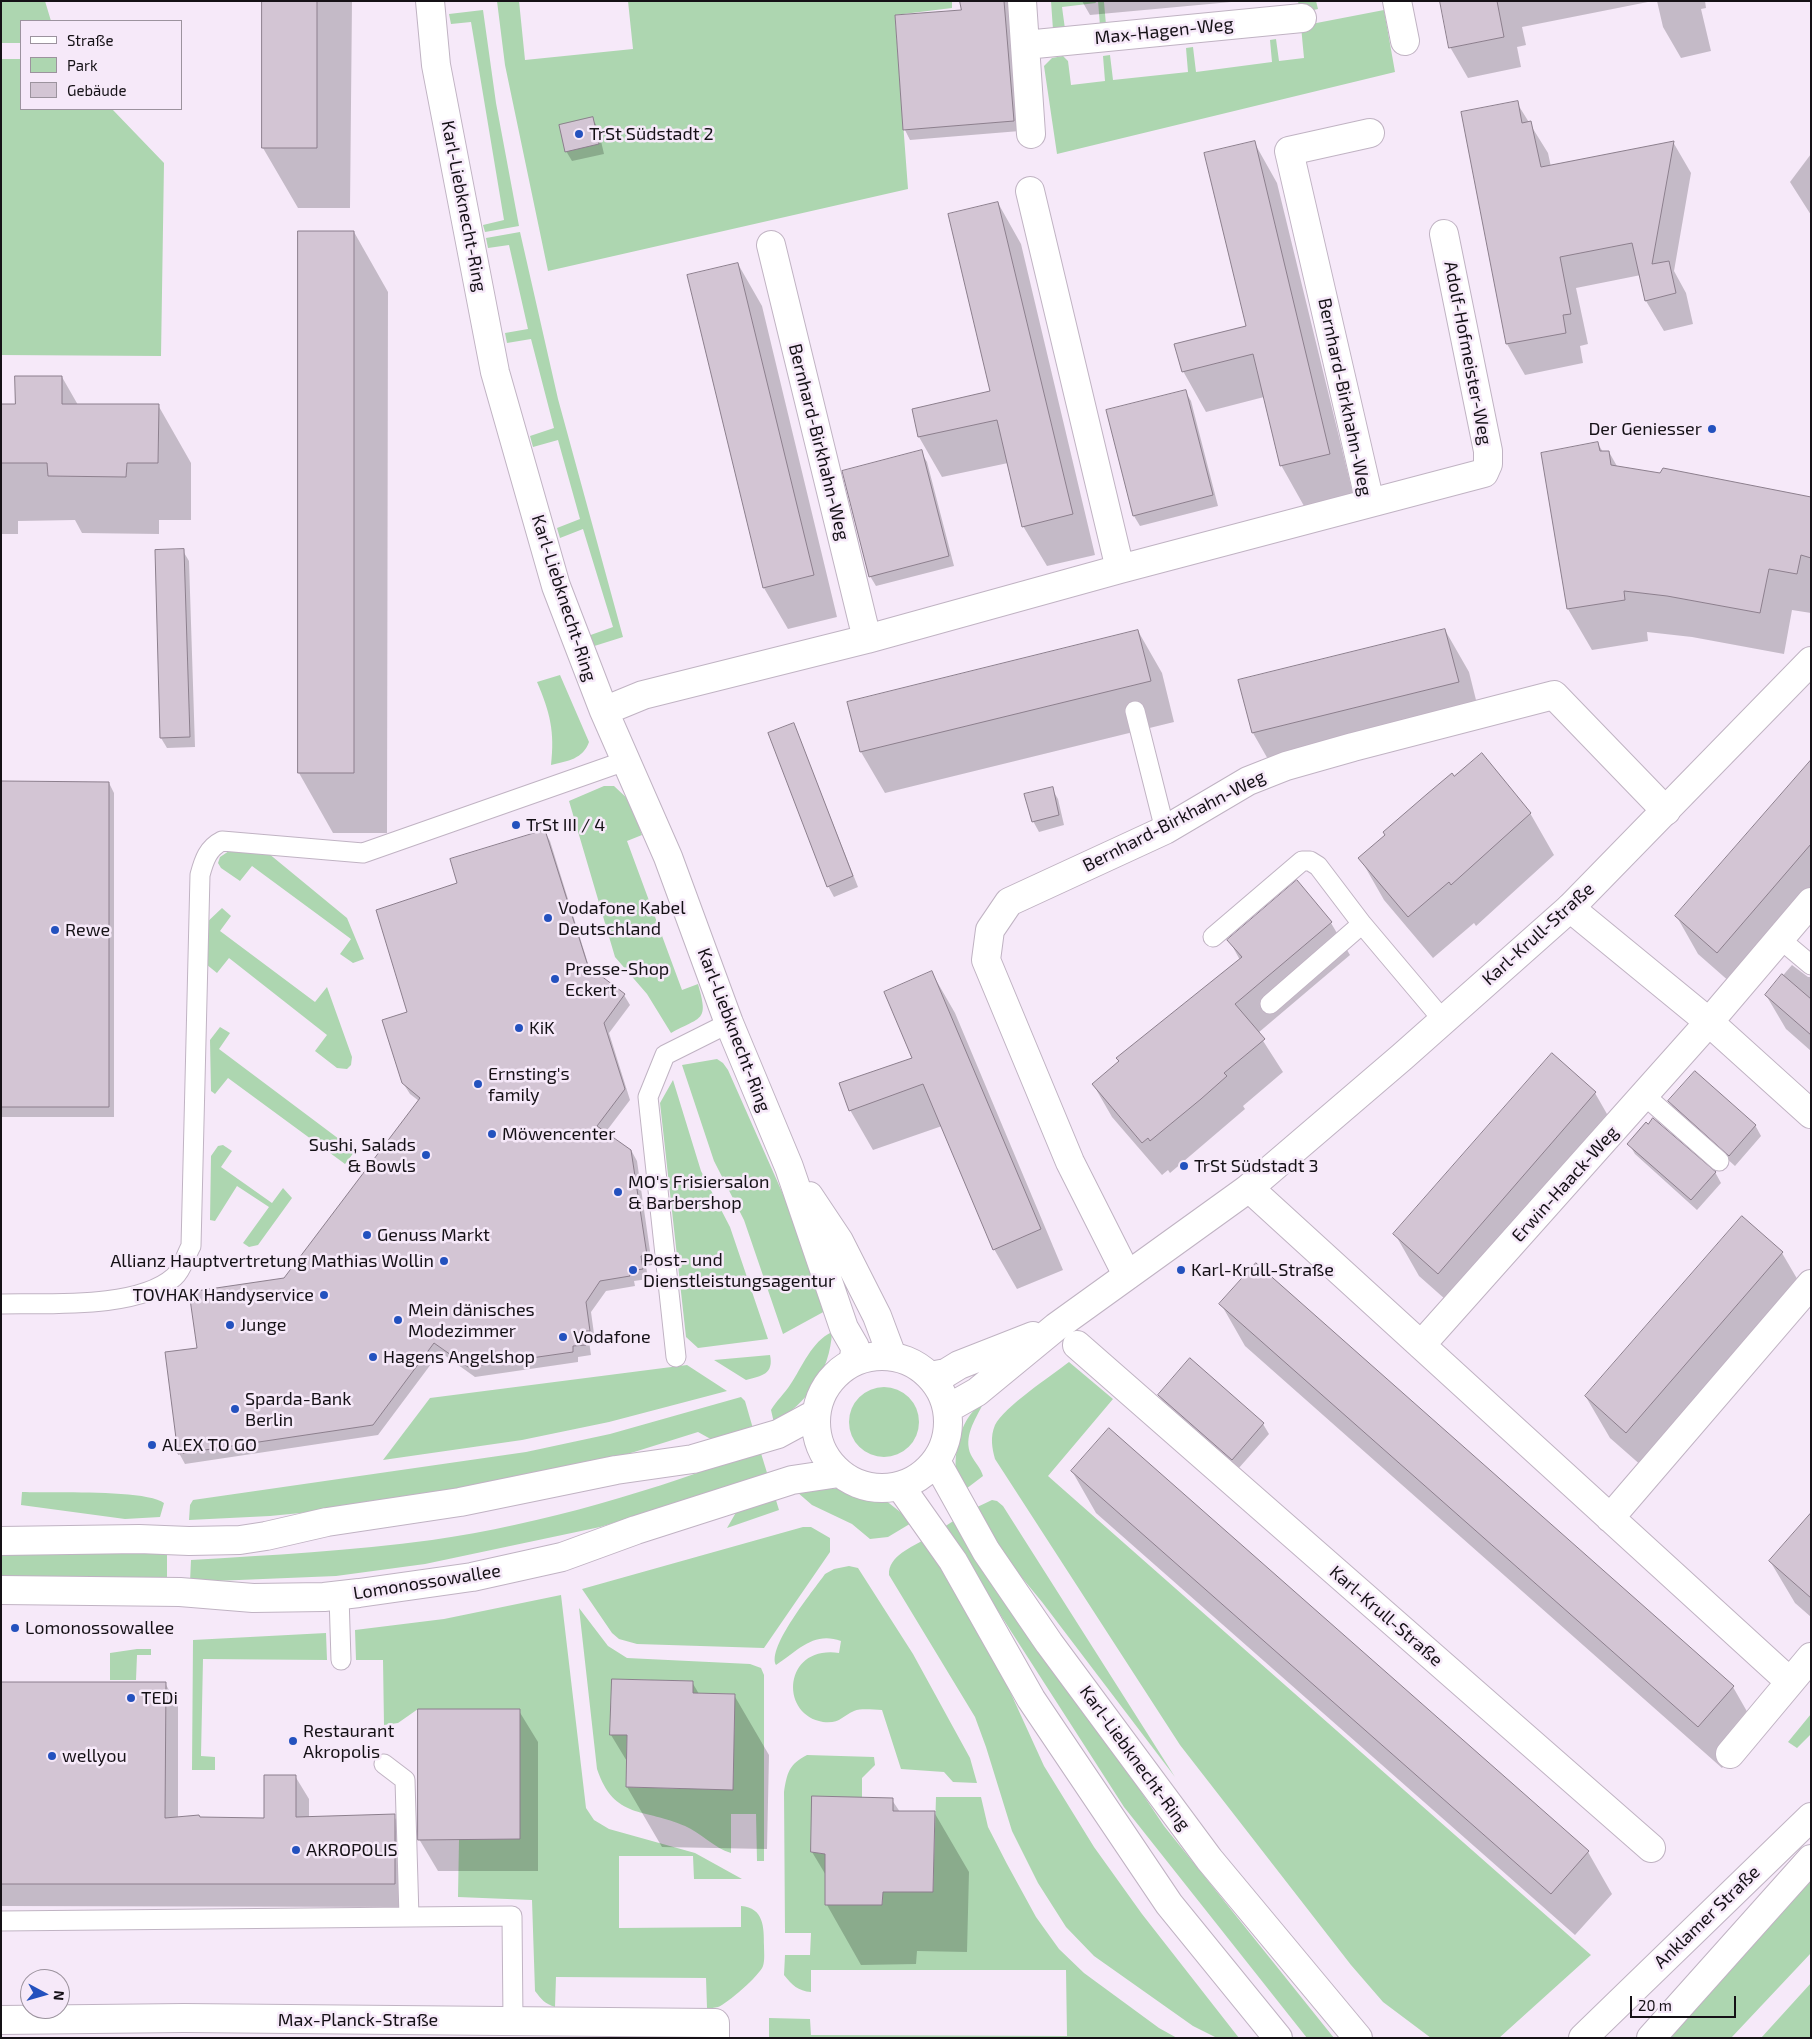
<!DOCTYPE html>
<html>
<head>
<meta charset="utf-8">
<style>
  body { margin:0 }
  #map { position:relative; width:1812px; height:2039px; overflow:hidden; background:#f6e9f9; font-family:"Exo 2",sans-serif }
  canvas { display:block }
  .frame { position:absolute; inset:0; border:2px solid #151116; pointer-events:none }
  .legend { position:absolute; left:20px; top:20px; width:162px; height:90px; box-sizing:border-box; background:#f6e9f9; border:1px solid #9c939e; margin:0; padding:6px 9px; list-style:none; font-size:15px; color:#151116 }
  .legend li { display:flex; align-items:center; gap:10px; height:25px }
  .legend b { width:25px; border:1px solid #9c939e }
  .north { position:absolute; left:20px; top:1969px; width:50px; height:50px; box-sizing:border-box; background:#f6e9f9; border:1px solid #9c939e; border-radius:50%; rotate:96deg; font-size:14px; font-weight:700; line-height:20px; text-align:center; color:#151116 }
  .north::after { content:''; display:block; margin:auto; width:18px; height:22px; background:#2351be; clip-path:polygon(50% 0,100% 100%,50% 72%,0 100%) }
  .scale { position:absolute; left:1630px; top:1996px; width:106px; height:22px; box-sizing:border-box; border:2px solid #151116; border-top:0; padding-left:6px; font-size:15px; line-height:18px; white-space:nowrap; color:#151116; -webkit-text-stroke:4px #f6e9f9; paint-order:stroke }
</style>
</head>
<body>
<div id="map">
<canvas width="1812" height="2039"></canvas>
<div class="frame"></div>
<ul class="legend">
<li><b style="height:6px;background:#fff"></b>Straße</li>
<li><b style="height:14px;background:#add6b0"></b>Park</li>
<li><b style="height:14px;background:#d3c5d4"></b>Gebäude</li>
</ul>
<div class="north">N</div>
<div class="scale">20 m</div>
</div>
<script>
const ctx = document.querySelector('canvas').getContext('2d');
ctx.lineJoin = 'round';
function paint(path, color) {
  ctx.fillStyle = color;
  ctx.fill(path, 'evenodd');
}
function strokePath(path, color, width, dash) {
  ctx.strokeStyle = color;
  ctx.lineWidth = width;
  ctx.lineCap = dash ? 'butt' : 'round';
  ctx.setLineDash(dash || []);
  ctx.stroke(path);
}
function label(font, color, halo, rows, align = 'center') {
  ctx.font = font + ' "Exo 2",sans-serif';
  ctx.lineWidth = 5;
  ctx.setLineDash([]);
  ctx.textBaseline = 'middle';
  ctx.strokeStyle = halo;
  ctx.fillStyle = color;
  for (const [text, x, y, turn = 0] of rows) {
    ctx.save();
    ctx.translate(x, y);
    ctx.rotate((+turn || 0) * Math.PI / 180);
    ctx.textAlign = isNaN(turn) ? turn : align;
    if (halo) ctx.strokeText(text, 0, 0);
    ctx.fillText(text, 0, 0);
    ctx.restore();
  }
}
const green = new Path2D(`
  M1,1H45L51,21H21V43H1Z
  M497,1H519L525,60L633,49L628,1H952V8L895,15L908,189L548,271L505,65Z
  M1051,1H1095L1096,3L1062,7L1065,29L1053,30Z
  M1098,1H1106L1104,2L1106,25L1100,26Z
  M1298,1H1316L1318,9L1300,13Z
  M483,10L496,103L519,226L485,232L483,225L504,220L471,22L451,24L449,14Z
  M1384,10L1395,72L1057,154L1044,66L1052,58L1063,56L1068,61L1071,85L1105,81L1103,56L1110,55L1113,80L1188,72L1186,48L1193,47L1196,72L1272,62L1270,40L1276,39L1279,61L1304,58L1301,26Z
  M1,59H21V109H112L164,163L161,356L1,355Z
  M520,232L558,399L623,637L588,648L585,637L613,627L583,529L560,538L557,528L580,519L558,440L533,447L530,436L554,428L531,339L507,343L505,333L528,329L509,245L488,248L486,238Z
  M560,675L589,742C583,759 568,761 551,765C555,732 550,712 537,682Z
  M604,786H614L630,801L642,835L627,841L682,990L698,984C709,1022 702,1016 671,1033L647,994L615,957L569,801Z
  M229,851L268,853L347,918L364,959L353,963L340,954L351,939L252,866L240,881L221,868L218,863L220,857Z
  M222,908L231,916L220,931L315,1002L327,987L352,1057L351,1065L347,1069L337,1068L315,1051L327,1035L229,958L217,973L201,960L203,926Z
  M220,1027L230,1033L219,1049L355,1151L345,1164L228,1078L215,1094L211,1091L210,1040Z
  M717,1059L723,1063L728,1070L794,1219L827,1310L783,1334L744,1220L714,1161L682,1065Z
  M673,1080L701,1171L730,1227L768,1339L698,1348L686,1337L660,1103Z
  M223,1145L232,1151L221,1167L272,1203L283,1188L292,1198L258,1245L249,1247L243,1243L269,1207L237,1186L215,1221L210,1220L211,1156L218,1146Z
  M832,1332C830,1372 807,1403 774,1423L771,1410C776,1401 785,1393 790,1385C803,1366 811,1342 832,1332Z
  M770,1355C774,1374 762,1376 746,1380L714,1360Z
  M1069,1362L1113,1399L1048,1476L1591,1955L1499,2038H1431L1383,2002L1351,1965L1180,1745L995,1459C992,1448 990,1437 995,1425C1004,1407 1051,1376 1069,1362Z
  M687,1365L727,1391L609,1422L522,1440L383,1460L430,1398Z
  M849 1422a35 35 0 1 1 70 0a35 35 0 1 1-70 0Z
  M741,1397L745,1401L754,1432L716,1442L698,1432L615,1458L403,1503L270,1516L189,1520L190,1505L193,1500L526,1452L610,1434Z
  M983,1404C975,1420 963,1437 971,1455C975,1463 981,1468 983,1476L962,1492C948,1469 958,1415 983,1404Z
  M760,1450L768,1476L600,1527L425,1564L336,1576L190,1582L191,1560C271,1555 352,1551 432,1540C543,1524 656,1490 760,1450Z
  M825,1488L842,1489L861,1497L885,1500L913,1522L888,1537L870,1539L852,1524L812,1505L797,1492Z
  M22,1492C50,1493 146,1489 164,1503L160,1517L125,1519L21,1505Z
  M775,1497L779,1510L727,1528L738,1509Z
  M992,1500L997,1501L1003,1506L1175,1777L1042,1602L996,1546L973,1509Z
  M958,1518L1164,1826L1334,2038H1307L1124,1807L944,1527Z
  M803,1527H811L830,1538V1552L764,1648L637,1644L619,1639L612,1633L582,1589Z
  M927,1538L1007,1685L1044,1766L1094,1847L1142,1914L1239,2038H1217L1193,2026L1094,1956L1066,1927L1038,1883L1012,1831L986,1747L975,1717L889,1575C888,1556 912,1547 927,1538Z
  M1,1554H167V1579H1Z
  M849,1566L858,1568L913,1654L970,1758L977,1783L953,1782L944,1772L901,1769L882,1710C873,1710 862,1708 854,1711C842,1716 840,1724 823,1722C779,1715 783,1645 839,1653L841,1641C813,1631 798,1651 776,1665C767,1647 813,1591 825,1574L834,1569Z
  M561,1595L586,1808L594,1820L609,1829L695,1853L742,1879H694L693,1856H619V1928L741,1927V1906C764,1908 764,1927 764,1946C764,1952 765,1960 763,1966C760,1975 727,2004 718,2007C715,2008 710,2008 707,2008L706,1978L556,1977L555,2007C545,2004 541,1999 535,1991L532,1900L458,1897L459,1839H520V1710L418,1709L398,1723L384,1725L383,1660H356L355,1630L444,1619Z
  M579,1608L608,1646L627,1658L750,1664L761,1668L764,1675V1861H757L756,1814H731V1853C714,1848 701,1833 685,1826C645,1808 614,1820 597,1769ZM612,1679L693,1681V1693L735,1694L733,1776L681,1789L626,1787L627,1735H610Z
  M326,1633L327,1660L203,1659L201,1756L215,1757V1770H192L193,1640Z
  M137,1649H151V1655H137L136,1680H110V1653Z
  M1811,1714V1734L1797,1748L1788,1742Z
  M807,1755L874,1757L875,1765L862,1778V1798L812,1796L811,1852L825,1854V1905H882L883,1892H933L936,1797H981L988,1827L1007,1864L1036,1917L1059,1949L1084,1973L1159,2028L1177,2038H769V2018L810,2019L811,2035L1067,2036L1066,1970H811V1992C798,1991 792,1985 784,1975L785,1955H810L811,1933H785L784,1792C787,1773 789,1764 807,1755Z
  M1811,1879V1953L1731,2038H1665Z
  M1811,1983V2038H1761Z`);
const shadow = new Path2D(`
  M264,1H352L350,208H298L263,148Z
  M962,1H1009L1020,131L910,140L905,130L963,12Z
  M1082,1H1242L1090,15Z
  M1441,1H1653L1522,27L1526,45L1517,47L1521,67L1468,78L1450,47Z
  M1657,1H1705L1706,8L1701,9L1711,51L1681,58L1663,27Z
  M1517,103L1548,153L1551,167L1673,142L1691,173L1674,271L1686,293L1693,324L1664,331L1646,301L1641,275L1576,288L1588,344L1580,346L1583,363L1525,375L1507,344L1463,113Z
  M592,118L598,128L604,154L572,161L566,151Z
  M1254,142L1277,183L1353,494L1304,506L1281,465L1264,397L1206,412L1183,371L1247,327Z
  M1811,154V215L1790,182Z
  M998,203L1021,244L1095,555L1047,566L1023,526L1008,463L942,477L919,437L991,392Z
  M354,232L388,292L387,833H333L299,773Z
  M738,264L762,306L837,617L788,629L764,588Z
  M62,377L78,405H158L191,463V520H159V534L82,533L75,520L18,521V534H1V405H16Z
  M1185,391L1191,401L1218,506L1140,526L1134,516L1107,411Z
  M1598,444L1603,452H1609L1618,468L1811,498V613L1792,610L1784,654L1692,637L1647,632L1648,641L1592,650L1568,609Z
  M921,452L927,462L954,566L876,586L870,576Z
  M183,551L189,561L195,747L167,748L161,738Z
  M1445,630L1469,672L1482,724L1277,775L1253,733L1240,681Z
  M1138,631L1162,673L1174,722L885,793L861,752L849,703Z
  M794,725L858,887L834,897L828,886Z
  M1811,762V907L1739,990L1698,954L1677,917Z
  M1454,778L1530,813L1554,855L1476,926L1474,923L1433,958L1384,900L1360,858Z
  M1,782L109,783L114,793V1117H1Z
  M1052,789L1058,799L1064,825L1039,832L1033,821Z
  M544,831L550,841L590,970L624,995L630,1005L609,1033L630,1100L605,1133L631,1150L637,1161L652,1265L646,1266L648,1279L634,1281L635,1286L606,1291L591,1312L595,1341H589L591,1355L578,1357V1362L475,1377L440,1352L378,1435L185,1464L179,1453L199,1349L285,1279L419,1101L410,1094L403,1083L409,1013L459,884Z
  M1331,923L1350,955L1258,1033L1283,1072L1243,1106L1245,1109L1170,1173L1168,1170L1162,1175L1112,1117L1093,1084L1240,960L1229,940Z
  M1792,965L1808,977H1811V1051L1786,1029L1766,995Z
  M932,973L955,1013L1063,1270L1017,1289L994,1249L942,1126L873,1150L850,1110L914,1059Z
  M1552,1055L1595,1093L1619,1135L1463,1315L1419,1276L1395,1234Z
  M1670,1101L1755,1125L1761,1136L1735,1166L1675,1112Z
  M1648,1126L1715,1172L1721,1183L1697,1210L1635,1154L1629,1144Z
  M1782,1253L1806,1294L1651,1474L1610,1438L1586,1397Z
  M1256,1265L1733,1687L1757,1729L1722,1768L1245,1346L1221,1304Z
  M1159,1395L1263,1424L1269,1434L1238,1469L1165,1405Z
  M1072,1471L1588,1852L1612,1894L1575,1935L1096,1513Z
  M1811,1516V1617L1795,1603L1770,1561Z
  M692,1682L699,1694L734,1695L769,1755L767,1849L662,1847L627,1787L628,1763L611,1735Z
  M165,1683L178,1706V1818L265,1819L295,1776L309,1799V1818L394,1816L407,1839V1907L1,1906V1684Z
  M519,1711L538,1742V1871H438L419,1839Z
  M892,1800L900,1812H934L969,1872L967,1952L917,1951L916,1964L861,1965L827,1905V1877L812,1852Z`);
const building = new Path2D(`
  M262,1H317V148H262Z
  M960,1H1004L1014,121L903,130L895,15L961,10Z
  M1440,1H1497L1504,37L1449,48Z
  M1518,101L1522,123L1531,121L1541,167L1674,141L1652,264L1669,261L1676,293L1645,301L1632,243L1560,257L1571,314L1563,315L1566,333L1506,344L1461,112Z
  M593,117L599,144L565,152L559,125Z
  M1255,141L1330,454L1280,466L1253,354L1182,372L1174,344L1246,326L1204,153Z
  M998,202L1073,514L1022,527L997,420L918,437L912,409L990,391L948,214Z
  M298,231H354V773H298Z
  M738,263L814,575L763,588L687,275Z
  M15,376H62V404H159L158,463H127L126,477L48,476L47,463H1V404H15Z
  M1186,390L1213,495L1133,516L1106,410Z
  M1598,442L1600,451H1609L1611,465L1660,473L1663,468L1811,497V558L1801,555L1797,574L1769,569L1760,613L1667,596L1624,591L1625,600L1567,609L1541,453Z
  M922,450L949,556L869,577L842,471Z
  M184,549L190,737L160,738L155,550Z
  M1445,629L1459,682L1252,733L1238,680Z
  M1138,630L1151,681L860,752L847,702Z
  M794,723L853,876L827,887L768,733Z
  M1482,753L1531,813L1451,885L1449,882L1408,917L1358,858L1385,835L1383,832L1427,794L1452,773L1454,776Z
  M1811,760V844L1717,953L1675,916Z
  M1,781L109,782V1107H1Z
  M1053,787L1059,815L1032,822L1024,794Z
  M545,830L588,966L625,994L604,1023L625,1089L597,1126L631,1150L647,1255L641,1256L643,1269L629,1271L630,1276L600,1281L586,1302L590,1331H584L586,1345L573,1346V1352L468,1367L434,1343L373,1425L178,1454L165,1352L197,1348L189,1292L284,1278L420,1098L402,1083L382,1020L407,1012L376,910L457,883L450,859Z
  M1297,880L1332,922L1235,1004L1265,1039L1224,1073L1227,1076L1201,1099L1150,1141L1148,1138L1142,1143L1092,1084L1119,1061L1116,1058L1242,957L1227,940Z
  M932,971L1041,1229L993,1250L923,1084L849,1111L839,1083L912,1058L884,992Z
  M1782,974L1811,999V1035L1765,995Z
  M1552,1053L1596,1092L1438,1274L1393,1234Z
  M1695,1071L1756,1125L1729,1156L1668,1101Z
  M1653,1118L1716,1172L1691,1200L1627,1144L1646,1122L1648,1124Z
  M1742,1216L1783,1252L1626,1433L1585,1396Z
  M1256,1263L1734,1686L1698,1727L1219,1304Z
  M1190,1358L1264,1423L1232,1460L1158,1395Z
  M1109,1428L1589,1851L1551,1894L1071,1471Z
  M1811,1513V1598L1769,1561Z
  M612,1679L693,1681V1693L735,1694L733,1790L626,1787L627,1735H610Z
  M1,1682H166L165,1818L199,1815L200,1817L264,1818V1775H296V1817L395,1814V1884H1Z
  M418,1709H520V1839L418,1840Z
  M812,1796L893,1798V1811H935L933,1892H883L882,1905H825V1854L811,1852Z`);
const service = new Path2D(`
  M1135,711L1165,830
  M1213,937L1302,861H1310L1318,866L1362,924
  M1780,939L1811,965
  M1270,1004L1362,924L1443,1020
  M1644,1095L1719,1161
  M1,1304C49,1303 138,1309 174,1277C182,1270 186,1255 191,1246L200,875C204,860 208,848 222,841L363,853L625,761
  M676,1357L648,1097L665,1055L729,1023
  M339,1596L341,1660
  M384,1764L405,1780L409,1917
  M1,1921L512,1916L513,2020`);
const minor = new Path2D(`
  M430,1L436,65L495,372L556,586L604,711L668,857L729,1023L789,1167L844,1328L855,1347L854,1361
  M1022,1L1031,134
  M1397,1L1405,41
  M1025,45L1302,18
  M1370,133L1289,151L1370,503
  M1030,191L1120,569
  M771,245L867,639
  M604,711L643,695L867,639L1120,569L1484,473L1488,464V451L1444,234
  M1570,908L1709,1022L1811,1114
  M1249,1188L1789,1681
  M809,1196L839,1241L877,1316L892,1356
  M1127,1275L1070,1162L986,960L990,930L1009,902L1165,830L1248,781L1286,766L1353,747L1554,695L1666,811
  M1077,1345L1651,1848
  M1421,1345L1709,1022L1811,902
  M1610,1518L1811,1284
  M1730,1754L1811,1657
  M1,2020L184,2018L715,2023V2038`);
const tertiary = new Path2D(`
  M816 1422a66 66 0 1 1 132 0a66 66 0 1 1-132 0Z
  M930,1376L946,1373L959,1365L1033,1336
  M947,1409L977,1392L1056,1327L1249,1188L1402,1057L1570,908L1811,661
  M936,1461L986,1551L1049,1643L1209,1859L1358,2038
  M900,1486L953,1561L1031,1699L1169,1904L1278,2038
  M1,1541L139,1539L189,1541L240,1540L266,1536L327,1522L460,1502L616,1470L693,1459L778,1434L815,1414
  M1,1590L180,1592L253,1598L324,1597L359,1593L472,1577L562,1557L636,1530L792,1480L839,1473`);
const secondary = new Path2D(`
  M1583,2038L1811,1817
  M1651,2038L1811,1859`);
const markers = [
  [579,134,5,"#2351be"],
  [1712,429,5,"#2351be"],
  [516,825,5,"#2351be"],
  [548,918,5,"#2351be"],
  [55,930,5,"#2351be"],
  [555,979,5,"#2351be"],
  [519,1028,5,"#2351be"],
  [478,1084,5,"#2351be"],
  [492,1134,5,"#2351be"],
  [426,1155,5,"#2351be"],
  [1184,1166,5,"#2351be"],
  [618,1192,5,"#2351be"],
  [367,1235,5,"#2351be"],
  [444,1261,5,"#2351be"],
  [633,1270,5,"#2351be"],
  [1181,1270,5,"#2351be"],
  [324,1295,5,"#2351be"],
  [398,1320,5,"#2351be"],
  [230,1325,5,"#2351be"],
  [563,1337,5,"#2351be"],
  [373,1357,5,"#2351be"],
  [235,1409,5,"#2351be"],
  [152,1445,5,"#2351be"],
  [15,1628,5,"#2351be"],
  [131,1698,5,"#2351be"],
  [293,1741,5,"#2351be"],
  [52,1756,5,"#2351be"],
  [296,1850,5,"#2351be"]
];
const streetNames = [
  ["Max-Hagen-Weg",1164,31,-6],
  ["Karl-Liebknecht-Ring",464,206,79],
  ["Adolf-Hofmeister-Weg",1468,353,79],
  ["Bernhard-Birkhahn-Weg",1345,397,78],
  ["Bernhard-Birkhahn-Weg",819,442,76],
  ["Karl-Liebknecht-Ring",564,598,72],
  ["Bernhard-Birkhahn-Weg",1174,821,-27],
  ["Karl-Krull-Straße",1538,934,-42],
  ["Karl-Liebknecht-Ring",734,1030,69],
  ["Erwin-Haack-Weg",1565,1184,-48],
  ["Lomonossowallee",427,1582,-9],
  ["Karl-Krull-Straße",1386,1616,41],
  ["Karl-Liebknecht-Ring",1135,1758,54],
  ["Anklamer Straße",1707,1917,-44],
  ["Max-Planck-Straße",358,2020]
];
const poiNames = [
  ["TrSt Südstadt 2",589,134],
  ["Der Geniesser",1702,429,"right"],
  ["TrSt III / 4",526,825],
  ["Vodafone Kabel",558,908],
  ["Deutschland",558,929],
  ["Rewe",65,930],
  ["Presse-Shop",565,969],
  ["Eckert",565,990],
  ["KiK",529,1028],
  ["Ernsting's",488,1074],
  ["family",488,1095],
  ["Möwencenter",502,1134],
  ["Sushi, Salads",416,1145,"right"],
  ["& Bowls",416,1166,"right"],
  ["TrSt Südstadt 3",1194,1166],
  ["MO's Frisiersalon",628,1182],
  ["& Barbershop",628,1203],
  ["Genuss Markt",377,1235],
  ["Post- und",643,1260],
  ["Dienstleistungsagentur",643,1281],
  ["Allianz Hauptvertretung Mathias Wollin",434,1261,"right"],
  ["Karl-Krull-Straße",1191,1270],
  ["TOVHAK Handyservice",314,1295,"right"],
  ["Mein dänisches",408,1310],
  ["Modezimmer",408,1331],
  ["Junge",240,1325],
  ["Vodafone",573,1337],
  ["Hagens Angelshop",383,1357],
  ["Sparda-Bank",245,1399],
  ["Berlin",245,1420],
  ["ALEX TO GO",162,1445],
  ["Lomonossowallee",25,1628],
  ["TEDi",141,1698],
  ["Restaurant",303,1731],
  ["Akropolis",303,1752],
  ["wellyou",62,1756],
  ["AKROPOLIS",306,1850]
];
paint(green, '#add6b0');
paint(shadow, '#0003');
paint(building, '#d3c5d4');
strokePath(building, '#8c7f8d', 1);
strokePath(service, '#c0b3c3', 21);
strokePath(minor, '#c0b3c3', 30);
strokePath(tertiary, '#c0b3c3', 30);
strokePath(secondary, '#c0b3c3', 30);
strokePath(service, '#fff', 19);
strokePath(minor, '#fff', 28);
strokePath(tertiary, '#fff', 28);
strokePath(secondary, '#fff', 28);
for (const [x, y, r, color] of markers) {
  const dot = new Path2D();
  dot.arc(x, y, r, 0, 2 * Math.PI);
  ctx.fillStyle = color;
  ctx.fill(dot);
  strokePath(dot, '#f6e9f9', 2);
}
label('18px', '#151116', '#f6e9f9', streetNames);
label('18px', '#151116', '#f6e9f9', poiNames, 'left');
</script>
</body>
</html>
